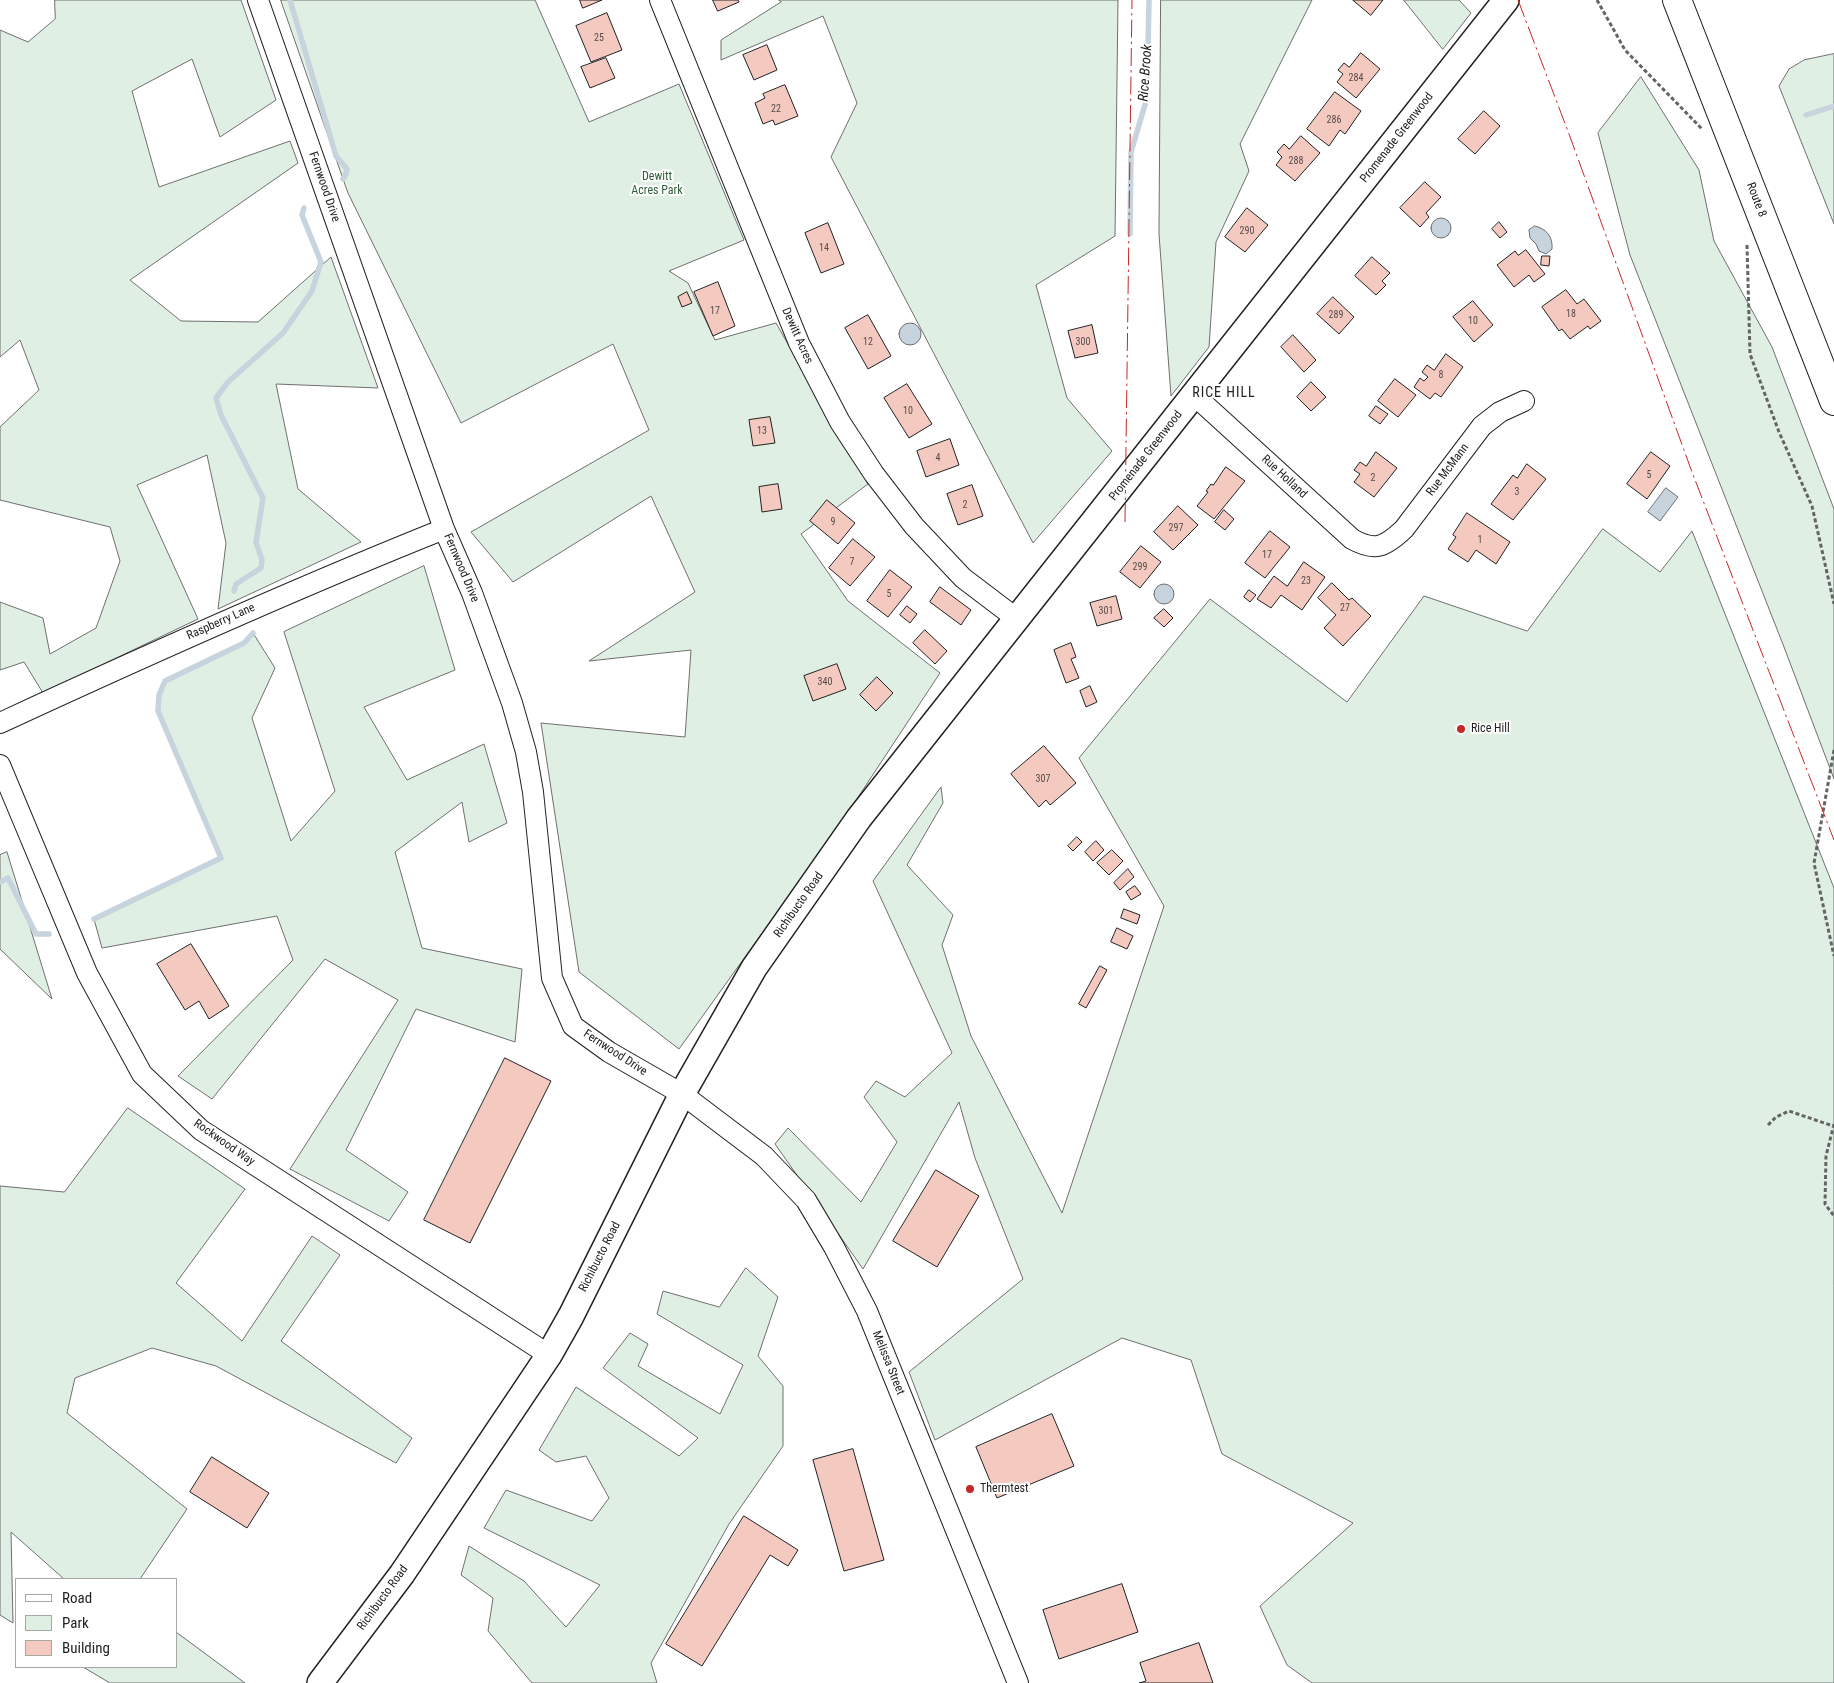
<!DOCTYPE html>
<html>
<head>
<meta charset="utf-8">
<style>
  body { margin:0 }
  #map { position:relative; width:1834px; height:1683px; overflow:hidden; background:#fff; font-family:"Roboto Condensed",sans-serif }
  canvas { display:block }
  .legend { position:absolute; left:15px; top:1578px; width:162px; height:90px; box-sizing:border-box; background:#fff; border:1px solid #a7a7a7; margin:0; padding:6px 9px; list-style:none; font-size:15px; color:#222 }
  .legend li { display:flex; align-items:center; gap:10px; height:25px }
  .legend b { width:25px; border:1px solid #a7a7a7 }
</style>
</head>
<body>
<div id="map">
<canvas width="1834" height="1683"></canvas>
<ul class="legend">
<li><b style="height:6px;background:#fff"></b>Road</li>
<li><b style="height:14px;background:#e0efe3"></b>Park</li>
<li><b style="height:14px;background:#f3c9c0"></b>Building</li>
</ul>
</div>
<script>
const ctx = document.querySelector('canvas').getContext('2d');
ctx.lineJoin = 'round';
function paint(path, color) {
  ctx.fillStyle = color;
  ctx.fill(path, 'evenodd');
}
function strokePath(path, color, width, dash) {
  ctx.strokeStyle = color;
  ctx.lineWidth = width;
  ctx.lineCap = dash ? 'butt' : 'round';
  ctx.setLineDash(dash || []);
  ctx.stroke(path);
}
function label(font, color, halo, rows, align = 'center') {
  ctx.font = font + ' "Roboto Condensed",sans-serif';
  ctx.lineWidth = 4;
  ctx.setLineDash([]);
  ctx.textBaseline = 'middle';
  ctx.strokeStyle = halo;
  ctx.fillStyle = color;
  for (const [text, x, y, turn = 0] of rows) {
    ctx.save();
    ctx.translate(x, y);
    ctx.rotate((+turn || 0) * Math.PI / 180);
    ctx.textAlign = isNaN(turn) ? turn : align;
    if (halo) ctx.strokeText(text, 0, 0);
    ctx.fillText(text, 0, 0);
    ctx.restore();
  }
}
const green = new Path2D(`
  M55,0H241L276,100L220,137L192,59L132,91L159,187L290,141L298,163L130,280L181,321L258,322L331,257L378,388L276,384L298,489L361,542L218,609L226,543L207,455L137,485L198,619L43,693L24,662L0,670V602L43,618L50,654L96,628L120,561L110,527L0,500V427L39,390L20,340L0,357V30L28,42L55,19Z
  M281,0H535L589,122L679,84L744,240L669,271L688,283L715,340L776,323L868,484L801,534L848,601L940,673L841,823L679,1049L579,972L541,723L685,737L691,650L589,661L695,592L651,496L513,582L471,532L649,430L613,344L461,423L348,193Z
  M779,0H1118L1115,236L1036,285L1067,398L1112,451L1033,543L831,157L857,103L823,16L721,60V40L781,2Z
  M1161,0H1312L1240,144L1249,171L1216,242L1209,347L1171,396L1159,234Z
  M1404,0H1459L1471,13L1443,49Z
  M1834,54V224L1779,86L1789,69L1804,60Z
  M1641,77L1699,170L1714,241L1772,347L1834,509V779L1784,647L1630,255L1598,133Z
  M1603,529L1660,572L1692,531L1834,888V1683H1312L1287,1665L1260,1606L1353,1523L1222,1454L1191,1360L1122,1338L935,1440L909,1372L1023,1279L975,1158L959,1102L863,1269L775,1144L788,1128L861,1202L897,1142L864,1097L876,1081L905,1097L952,1053L873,881L941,787L943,803L907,865L953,915L942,945L971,1036L1062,1213L1164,906L1079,758L1210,599L1347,702L1424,596L1527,631Z
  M424,566L455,670L364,707L407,780L484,744L507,823L469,842L462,802L395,852L422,948L522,969L515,1042L416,1009L346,1150L408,1192L389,1221L290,1169L398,1000L325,959L212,1099L178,1076L293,960L277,916L102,948L94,919L221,858L158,711L159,695L165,681L244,643L253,633L275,668L252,718L291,841L335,791L284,632Z
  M7,852L52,999L0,949V855Z
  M128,1108L245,1189L176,1283L242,1341L312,1236L340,1255L281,1341L412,1438L396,1463L216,1366L152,1348L75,1378L67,1413L187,1509L140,1579H64L11,1532L13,1623L0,1615V1186L64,1192Z
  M746,1268L778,1297L758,1356L783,1386V1446L729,1524L651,1663L657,1683H532L488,1631L493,1598L461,1575L469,1546L524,1581L566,1627L600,1585L484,1528L506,1490L592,1521L609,1498L586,1456L556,1462L539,1450L576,1387L679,1456L698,1438L603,1368L630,1333L648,1344L638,1366L720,1414L743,1365L657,1314L663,1291L719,1307Z
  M176,1632L245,1683H110L83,1667H176Z`);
const water = new Path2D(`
  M1431 228a10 10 0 1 1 20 0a10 10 0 1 1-20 0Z
  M1535,226C1547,229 1553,237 1552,249L1546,254L1539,251L1536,244L1530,238L1529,230Z
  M899 334a11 11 0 1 1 22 0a11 11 0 1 1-22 0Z
  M1666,488L1678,497L1660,521L1648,512Z
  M1154 594a10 10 0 1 1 20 0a10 10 0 1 1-20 0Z`);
const stream = new Path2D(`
  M290,0L336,156L347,169L346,174L343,179
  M1806,115L1834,106
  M1130,234L1131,152L1147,98L1149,0
  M234,591L236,584L261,568L262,560L256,542L263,498L221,415L216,398L228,382L283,333L312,291L321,262L302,215L304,208
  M0,882L8,878L36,934H49
  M94,919L221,858L158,711L159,695L165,681L244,643L253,633`);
const building = new Path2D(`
  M580,0H602L583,8Z
  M713,0H738L739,2L718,11Z
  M1353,0H1383L1371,15Z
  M607,13L622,50L591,62L576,26Z
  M767,45L777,70L754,80L743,55Z
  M1361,53L1380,69L1356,98L1337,82L1343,74L1338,70L1344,63L1349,67Z
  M606,58L615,78L590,88L581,67Z
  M785,85L798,116L775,125L773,120L763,124L755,103L765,98L763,94Z
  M1335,92L1361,111L1345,134L1340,130L1329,146L1307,129Z
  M1484,111L1500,126L1475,154L1458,139Z
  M1301,136L1320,153L1295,181L1276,165L1282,157L1277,152L1284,144L1289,149Z
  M1425,182L1441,197L1426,213L1429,217L1420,227L1400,208Z
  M1247,208L1268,225L1245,252L1225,237Z
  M1499,222L1507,232L1500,238L1492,229Z
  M828,223L844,264L821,273L805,233Z
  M1526,250L1545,274L1534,282L1529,275L1514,287L1497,265L1515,251L1518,255Z
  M1542,256H1550L1549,266L1541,265Z
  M1372,257L1390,273L1382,281L1386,285L1376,295L1355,276Z
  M718,282L735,326L713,336L694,292Z
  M1566,290L1577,304L1584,299L1601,321L1590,329L1588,326L1570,339L1562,329L1559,331L1542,307Z
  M687,292L692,303L682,307L678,297Z
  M1333,297L1354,317L1339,334L1317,314Z
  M1473,301L1493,325L1474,342L1453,317Z
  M868,315L891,356L868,369L845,328Z
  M1092,325L1098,353L1075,358L1068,331Z
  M1293,335L1316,360L1304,372L1281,347Z
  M1446,354L1463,367L1441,397L1435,393L1430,399L1414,387L1420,378L1424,381L1428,377L1422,372L1427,365L1434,370Z
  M1395,379L1416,395L1398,417L1378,401Z
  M1311,382L1326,397L1311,411L1297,397Z
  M907,384L932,424L909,438L884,398Z
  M1376,406L1388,414L1380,424L1369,416Z
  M770,417L775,443L753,446L749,420Z
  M950,439L959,465L926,477L917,451Z
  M1376,452L1397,468L1374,497L1354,482L1360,474L1354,470L1360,462L1366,466Z
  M1651,452L1670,466L1647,499L1627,484Z
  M1527,464L1546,479L1513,520L1491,504L1513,475L1517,478Z
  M1226,467L1245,481L1214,519L1197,506L1208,492L1206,491L1211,484L1213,485Z
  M778,484L782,509L762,512L759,487Z
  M972,485L983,516L958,525L947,494Z
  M827,500L855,523L838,544L810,521Z
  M1178,506L1198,525L1173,550L1154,532Z
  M1224,510L1234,519L1225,530L1215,522Z
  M1467,513L1510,542L1496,564L1476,550L1468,562L1448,549L1456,537L1453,535Z
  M1270,531L1290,547L1265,578L1245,563Z
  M853,539L875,557L850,586L829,568Z
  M1141,546L1161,562L1140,588L1120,572Z
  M1304,562L1325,577L1302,610L1281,595L1271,608L1257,599L1274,576L1287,586Z
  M890,570L912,587L888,617L867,601Z
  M1332,583L1349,600L1352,598L1371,616L1343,646L1324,628L1336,615L1318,598Z
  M940,587L971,610L961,625L930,602Z
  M1249,590L1256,595L1250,602L1244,597Z
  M1116,596L1122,619L1097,626L1090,603Z
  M907,606L917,614L910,623L900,615Z
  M1164,609L1173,618L1164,627L1154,618Z
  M925,630L947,651L935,664L913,643Z
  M1071,643L1076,657L1071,659L1079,678L1066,683L1054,650Z
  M837,664L846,689L813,701L804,676Z
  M877,677L893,693L876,711L860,695Z
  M1090,686L1097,702L1086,707L1080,691Z
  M1044,746L1076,783L1050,805L1046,800L1039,807L1011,774Z
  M1077,837L1082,842L1073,851L1068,846Z
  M1096,841L1104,850L1093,861L1085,852Z
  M1112,850L1123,861L1109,875L1097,863Z
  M1128,869L1134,877L1120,890L1114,883Z
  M1135,886L1141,894L1131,900L1126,892Z
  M1124,909L1140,915L1137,924L1121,918Z
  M1117,928L1133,936L1127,949L1111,942Z
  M191,944L229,1006L209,1019L199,1001L185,1010L157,964Z
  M1100,966L1107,970L1086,1008L1079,1004Z
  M505,1058L551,1081L470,1243L424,1220Z
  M936,1170L979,1196L937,1267L893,1241Z
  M1052,1414L1074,1466L997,1498L976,1447Z
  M853,1449L884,1560L844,1571L813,1460Z
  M212,1457L269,1493L247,1528L190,1492Z
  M744,1516L798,1550L788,1566L770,1555L702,1666L666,1644Z
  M1122,1584L1138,1632L1059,1659L1043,1610Z
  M1199,1643L1213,1683H1139L1146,1681L1140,1663Z`);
const path = new Path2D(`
  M1597,0L1625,50L1703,130
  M1747,245L1750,354L1779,432L1812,506L1834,604
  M1834,750L1814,863L1834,956
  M1834,1124L1826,1156L1825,1204L1834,1216
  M1768,1125L1776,1117L1789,1111L1833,1126`);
const minor = new Path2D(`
  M258,0L444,529L472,593L512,703L526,752L533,792L552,978L573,1026L609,1052L682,1094L764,1156L806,1200L834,1247L867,1311L1018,1683
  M660,0L799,343L840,422L874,474L914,526L963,578L1017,619
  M1194,395L1352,539C1375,552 1385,547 1404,529L1482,426L1500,412L1524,401
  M0,723C147,655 294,589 444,529
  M0,765L87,973L142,1074L201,1130L549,1355`);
const major = new Path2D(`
  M320,1683L402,1574L549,1355L571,1316L682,1094L754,968L859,818L1506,0`);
const highway = new Path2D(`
  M1677,0L1834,401`);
const power = new Path2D(`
  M1518,0L1569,134L1692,472L1834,840
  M1125,522L1132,0`);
const markers = [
  [1461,729,5,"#c62828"],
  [970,1489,5,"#c62828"]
];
const numberNames = [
  ["25",599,38],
  ["284",1356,78],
  ["22",776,109],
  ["286",1334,120],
  ["288",1296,161],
  ["290",1247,231],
  ["14",824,248],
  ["17",715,311],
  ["18",1571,314],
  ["289",1336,315],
  ["10",1473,321],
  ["12",868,342],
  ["300",1083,342],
  ["8",1441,375],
  ["10",908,411],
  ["13",762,431],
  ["4",938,458],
  ["5",1649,475],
  ["2",1373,478],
  ["3",1517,492],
  ["2",965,505],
  ["9",833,522],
  ["297",1176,528],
  ["1",1480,540],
  ["17",1267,555],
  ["7",852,562],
  ["299",1140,567],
  ["23",1306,581],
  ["5",889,594],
  ["27",1345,608],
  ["301",1106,611],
  ["340",825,682],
  ["307",1043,779]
];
const streetNames = [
  ["Promenade Greenwood",1397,138,-52],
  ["Fernwood Drive",324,187,71],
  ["Route 8",1756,200,69],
  ["Dewitt Acres",797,336,66],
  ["Promenade Greenwood",1146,456,-52],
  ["Rue McMann",1448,470,-53],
  ["Rue Holland",1284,477,43],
  ["Fernwood Drive",461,568,67],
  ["Raspberry Lane",221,622,-24],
  ["Richibucto Road",799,905,-55],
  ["Fernwood Drive",615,1053,33],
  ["Rockwood Way",224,1143,35],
  ["Richibucto Road",600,1257,-63],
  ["Melissa Street",888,1363,68],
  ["Richibucto Road",383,1598,-54]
];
const parkNames = [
  ["Dewitt",657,177],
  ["Acres Park",657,191]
];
const poiNames = [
  ["Rice Hill",1471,729],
  ["Thermtest",980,1489]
];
const waterNames = [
  ["Rice Brook",1146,73,-86]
];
const neighbourhoodNames = [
  ["RICE HILL",1224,393]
];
paint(green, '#e0efe3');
strokePath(green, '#6f6f6f', 1);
paint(water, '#c7d3dd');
strokePath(water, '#6f6f6f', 1);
strokePath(stream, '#c7d3dd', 5.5);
paint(building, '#f3c9c0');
strokePath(building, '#222', 1);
strokePath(minor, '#222', 22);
strokePath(major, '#222', 28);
strokePath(highway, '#222', 30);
strokePath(path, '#646464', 3, [4, 2.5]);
strokePath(minor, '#fff', 20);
strokePath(major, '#fff', 25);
strokePath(highway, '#fff', 28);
strokePath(power, '#c62828', 1, [18, 4, 2.5, 4]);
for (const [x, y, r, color] of markers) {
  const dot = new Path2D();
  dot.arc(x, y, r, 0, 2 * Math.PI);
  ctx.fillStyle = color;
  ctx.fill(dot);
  strokePath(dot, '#fff', 2);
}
label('10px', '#564c4a', null, numberNames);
label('12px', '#222', '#fff', streetNames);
label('12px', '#2f5e38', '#fff', parkNames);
label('12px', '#222', '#fff', poiNames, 'left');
label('italic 14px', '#222', '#fff', waterNames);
ctx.letterSpacing = '1px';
label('14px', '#222', '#fff', neighbourhoodNames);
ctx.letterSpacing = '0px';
</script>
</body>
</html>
